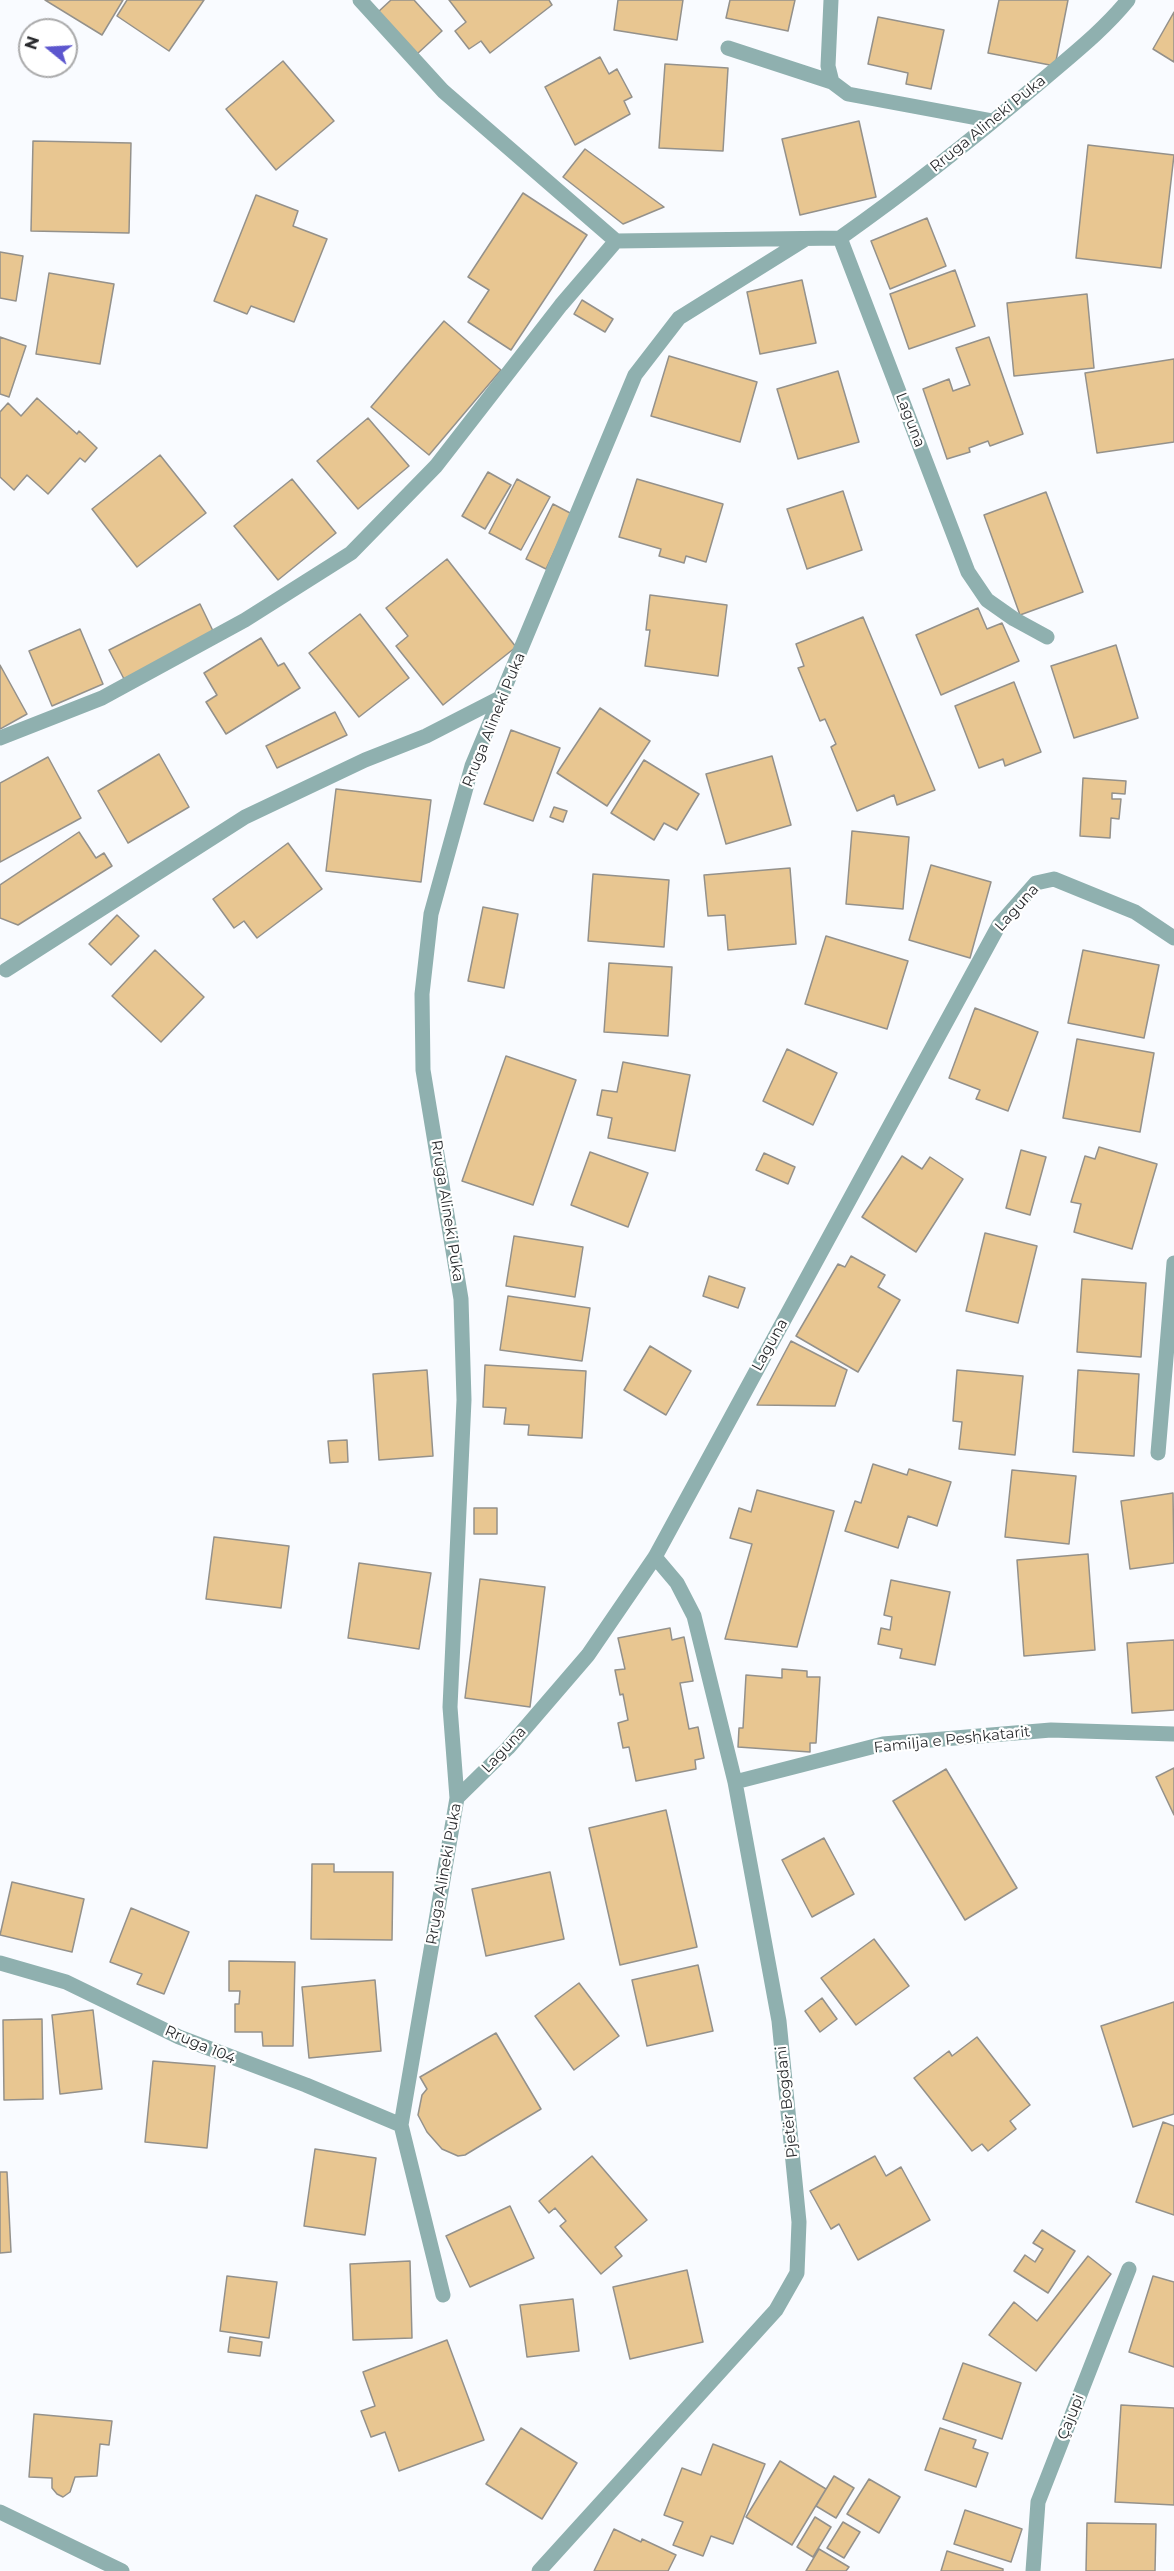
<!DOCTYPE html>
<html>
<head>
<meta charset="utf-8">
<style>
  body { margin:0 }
  #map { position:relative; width:1174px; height:2571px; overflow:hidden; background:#f9fbff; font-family:Montserrat,sans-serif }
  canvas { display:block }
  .north { position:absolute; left:18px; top:18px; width:60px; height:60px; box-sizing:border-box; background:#fff; border:2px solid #aaaaab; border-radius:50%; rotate:288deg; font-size:16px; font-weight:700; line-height:24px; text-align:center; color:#2a2b2e }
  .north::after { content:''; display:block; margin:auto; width:21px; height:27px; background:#5c56ce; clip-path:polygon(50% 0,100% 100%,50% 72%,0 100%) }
</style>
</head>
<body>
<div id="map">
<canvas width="1174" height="2571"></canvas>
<div class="north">N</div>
</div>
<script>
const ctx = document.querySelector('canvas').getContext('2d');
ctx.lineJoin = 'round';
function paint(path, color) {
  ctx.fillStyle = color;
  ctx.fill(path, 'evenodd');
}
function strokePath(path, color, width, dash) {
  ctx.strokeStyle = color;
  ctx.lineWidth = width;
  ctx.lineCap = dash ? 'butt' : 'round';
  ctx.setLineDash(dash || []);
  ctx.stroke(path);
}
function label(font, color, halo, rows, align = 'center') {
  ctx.font = font + ' Montserrat,sans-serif';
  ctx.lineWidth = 4.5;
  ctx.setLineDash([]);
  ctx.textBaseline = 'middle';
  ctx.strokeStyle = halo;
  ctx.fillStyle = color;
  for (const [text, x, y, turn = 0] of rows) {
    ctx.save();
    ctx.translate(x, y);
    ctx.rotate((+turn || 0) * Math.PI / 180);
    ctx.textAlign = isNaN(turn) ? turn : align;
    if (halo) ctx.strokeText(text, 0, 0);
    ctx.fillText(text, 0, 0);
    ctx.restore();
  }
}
const building = new Path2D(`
  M45,0H123L102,35Z
  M127,0H204L169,51L117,16Z
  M391,0H414L442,31L417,54L378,12Z
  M449,0H549L552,5L490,53L481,41L469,49L455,31L466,22Z
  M618,0H683L677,40L614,30Z
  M730,0H795L788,31L726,18Z
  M999,0H1068L1055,66L988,53Z
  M1174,12V62L1153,49Z
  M878,17L944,30L931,89L906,84L908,73L868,64Z
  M600,57L609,74L617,69L632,97L624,101L630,114L575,145L545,87Z
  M283,61L334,121L276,170L226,109Z
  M665,64L728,68L723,151L659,148Z
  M859,121L876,197L800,215L782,139Z
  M33,141L131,143L129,233L31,231Z
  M1088,145L1174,155L1161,268L1076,258Z
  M585,149L664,207L623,224L563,177Z
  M523,193L587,235L511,350L468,322L489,290L468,277Z
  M256,195L298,211L293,226L327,239L294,322L251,306L247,314L214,301Z
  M927,218L946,266L890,289L871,241Z
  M0,252L23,256L16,301L0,298Z
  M955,270L975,326L909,349L890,294Z
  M49,273L114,284L100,364L36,354Z
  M802,280L816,343L760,354L747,292Z
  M1087,294L1094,368L1014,376L1007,303Z
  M582,300L613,319L605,332L574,314Z
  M444,321L501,370L429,455L371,407Z
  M0,337L26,346L9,397L0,394Z
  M989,337L1023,434L990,446L988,441L969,448L970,452L947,459L923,389L949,379L953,391L970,385L956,348Z
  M669,356L757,382L740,442L651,416Z
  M1174,359V442L1097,453L1085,373Z
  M838,371L859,442L798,459L777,389Z
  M37,398L77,434L79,431L97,448L85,462L80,458L48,494L27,475L14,490L0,477V412L8,403L21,416Z
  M368,418L409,466L358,509L317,461Z
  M160,455L206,513L137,567L92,509Z
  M488,472L511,485L485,529L462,516Z
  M292,479L336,533L278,580L234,526Z
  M517,479L550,497L521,550L489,533Z
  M637,479L723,504L706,562L686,556L684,563L659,556L661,549L619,537Z
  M843,491L862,550L807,569L787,509Z
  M1046,492L1083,592L1020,615L984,515Z
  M553,504L572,514L546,569L526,559Z
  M447,559L516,647L443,705L396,646L408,636L386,608Z
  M650,595L727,605L718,676L645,666L650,630H646Z
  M200,604L214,633L124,679L109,650Z
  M978,608L987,629L1002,623L1019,661L941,695L916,635Z
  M360,614L409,678L359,717L309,653Z
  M863,617L935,790L897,805L894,795L857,811L831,747L836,744L825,719L820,721L798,668L804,666L796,644Z
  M80,629L103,684L52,706L29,651Z
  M261,638L278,666L284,663L300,688L226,734L206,702L217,695L204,673Z
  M1116,645L1138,718L1074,738L1051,666Z
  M0,665L27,714L0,729Z
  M1014,682L1041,752L1005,766L1003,759L979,768L955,706Z
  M600,708L650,741L607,806L557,773Z
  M335,712L347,735L277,768L266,746Z
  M511,730L560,748L533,821L484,804Z
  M159,754L189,807L128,843L98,791Z
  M772,756L791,825L726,844L706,774Z
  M48,757L81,818L0,862V783Z
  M644,760L699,794L677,830L664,823L654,840L611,813Z
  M1083,778L1126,781L1125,794L1112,793V799H1121L1119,819L1111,818L1110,838L1080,836Z
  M336,789L431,800L421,882L326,871Z
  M554,807L567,811L563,822L550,817Z
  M852,831L909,837L903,909L846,904Z
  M79,832L96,858L104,853L112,866L18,925L0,918V885Z
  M288,843L322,889L257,938L244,921L234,928L213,899Z
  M931,865L991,882L970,958L909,940Z
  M790,868L796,944L728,950L725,915L708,916L704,875Z
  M593,874L669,880L664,947L588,941Z
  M483,907L518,914L504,988L468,981Z
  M117,915L139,936L111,965L89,944Z
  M826,936L908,961L887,1029L805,1004Z
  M155,950L204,997L161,1042L112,996Z
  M1083,950L1159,965L1144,1038L1068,1023Z
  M609,963L672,967L668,1036L604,1032Z
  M975,1008L1038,1032L1008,1111L976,1099L980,1090L949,1078Z
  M1077,1039L1154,1053L1140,1132L1063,1118Z
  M787,1049L837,1073L813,1125L763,1101Z
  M506,1056L576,1080L533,1205L462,1181Z
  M623,1062L690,1075L675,1151L608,1138L612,1118L597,1115L602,1090L617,1092Z
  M1099,1147L1157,1164L1132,1249L1074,1232L1081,1204L1071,1202L1085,1156L1095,1159Z
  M1021,1150L1046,1157L1030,1215L1006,1208Z
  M590,1152L648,1173L628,1227L571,1205Z
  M764,1153L795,1167L788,1184L756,1170Z
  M902,1156L922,1169L930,1157L963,1179L916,1252L862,1217Z
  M985,1233L1037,1246L1018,1323L966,1311Z
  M514,1236L583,1247L575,1297L506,1286Z
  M851,1256L885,1275L878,1287L900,1300L858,1372L796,1336L838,1264L845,1267Z
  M709,1276L745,1288L738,1308L703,1296Z
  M1082,1279L1146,1283L1141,1357L1077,1352Z
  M508,1296L590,1308L582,1361L500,1350Z
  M791,1341L847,1370L835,1406L757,1405Z
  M650,1346L691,1371L666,1415L624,1390Z
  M485,1365L586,1371L582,1438L528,1435L529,1425L504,1424L506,1408L483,1407Z
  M427,1370L433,1456L379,1460L373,1374Z
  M957,1370L1023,1376L1015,1455L959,1449L962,1422L953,1421Z
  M1078,1370L1139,1374L1134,1456L1073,1452Z
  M347,1440L348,1462L330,1463L328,1441Z
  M873,1464L907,1475L909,1469L951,1482L937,1526L908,1516L898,1548L845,1531L855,1501L861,1503Z
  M1012,1470L1076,1476L1069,1544L1005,1537Z
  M757,1490L834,1511L797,1647L725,1639L752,1544L730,1538L739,1508L751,1512Z
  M1173,1493L1174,1563L1130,1569L1121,1501Z
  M474,1508H497V1534H474Z
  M214,1537L289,1546L281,1608L206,1599Z
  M1088,1554L1095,1650L1024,1656L1017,1560Z
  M359,1563L431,1573L419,1649L348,1638Z
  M480,1579L545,1587L530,1707L465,1698Z
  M891,1580L950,1592L935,1665L900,1658L902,1649L878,1644L881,1628L890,1630L892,1617L884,1615Z
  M670,1628L672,1640L684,1637L693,1681L680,1683L689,1729L698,1727L704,1758L695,1760L696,1769L636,1781L629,1747L623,1748L618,1723L628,1720L623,1694L620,1695L615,1670L625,1669L618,1638Z
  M1174,1640V1710L1132,1713L1127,1643Z
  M782,1669L807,1671V1677H820L816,1743H810V1752L738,1747L739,1728H743L746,1675L782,1678Z
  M1174,1768V1815L1156,1777Z
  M946,1769L1017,1888L965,1920L893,1801Z
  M666,1810L697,1947L620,1965L589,1828Z
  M824,1838L854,1894L812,1917L782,1860Z
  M312,1864H334V1872H393L392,1940L311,1939Z
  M550,1872L564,1939L486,1956L472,1889Z
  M12,1882L84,1899L72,1952L0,1935Z
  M131,1908L189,1932L164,1994L137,1984L142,1974L110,1962Z
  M874,1939L909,1986L856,2025L821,1978Z
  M229,1961L295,1962L293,2046H263L262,2032H235V2004H239L240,1991H229Z
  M698,1965L713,2031L647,2046L632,1980Z
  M375,1980L381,2051L309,2058L302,1987Z
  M579,1983L619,2036L574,2070L535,2016Z
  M822,1998L837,2019L820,2032L805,2011Z
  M1174,2002V2114L1133,2127L1101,2026Z
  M93,2010L102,2089L60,2094L52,2015Z
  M42,2019L43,2099L4,2100L3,2020Z
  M496,2033L541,2109L465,2155L458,2156L442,2149L427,2132L418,2115L422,2095L427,2089L420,2077Z
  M977,2037L1030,2105L1010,2121L1016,2129L988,2151L982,2144L972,2151L914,2078L949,2051L952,2056Z
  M153,2061L215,2066L207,2148L145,2142Z
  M1163,2122L1174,2126V2215L1136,2202Z
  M315,2149L376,2158L365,2235L304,2226Z
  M592,2156L647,2220L615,2247L622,2256L601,2274L560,2226L566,2221L555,2208L549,2213L539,2201Z
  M875,2156L886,2176L901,2167L930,2220L858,2260L839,2224L831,2229L810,2191Z
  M0,2172H7L11,2252L0,2253Z
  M510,2206L534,2258L470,2287L446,2236Z
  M1042,2230L1075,2251L1048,2293L1014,2271L1025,2255L1035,2262L1043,2249L1033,2243Z
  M1088,2256L1111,2274L1036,2371L989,2335L1014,2302L1037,2321Z
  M410,2261L412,2338L353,2340L350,2264Z
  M687,2270L703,2342L630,2359L613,2287Z
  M227,2276L277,2282L269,2338L220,2331Z
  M1153,2276L1174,2282V2367L1129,2352Z
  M573,2299L579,2351L527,2357L520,2305Z
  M230,2337L262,2342L260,2356L228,2352Z
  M447,2340L484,2440L399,2471L385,2432L371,2437L361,2411L375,2406L363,2372Z
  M963,2363L1021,2383L1002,2439L943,2419Z
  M1121,2405L1174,2408V2505L1115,2502Z
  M34,2414L112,2421L109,2445L100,2444L97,2476L75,2477L70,2492L63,2497L57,2494L52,2488V2478L29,2477Z
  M521,2428L577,2463L542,2519L486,2484Z
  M940,2428L976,2440L973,2448L988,2453L976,2487L925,2470Z
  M713,2444L765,2464L733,2544L711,2536L703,2556L673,2545L683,2522L664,2515L682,2468L701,2475Z
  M780,2461L826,2489L792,2545L746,2517Z
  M834,2476L854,2488L836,2518L816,2506Z
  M869,2479L900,2497L879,2533L847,2514Z
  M965,2510L1022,2529L1011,2562L954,2544Z
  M815,2517L831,2527L813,2557L797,2547Z
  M843,2522L860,2532L844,2558L827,2548Z
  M1087,2523L1156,2524L1155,2571H1086Z
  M614,2529L641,2542L642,2539L676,2555L668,2571H594Z
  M819,2549L849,2567L846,2571H806Z
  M947,2551L1003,2569V2571H941Z`);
const minor = new Path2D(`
  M360,0L443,91L616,241L840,238
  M831,0L828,66L832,82L848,94L993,121
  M728,48L832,82
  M840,238L968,572L987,600L1014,619L1047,637
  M840,238C908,190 974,138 1038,84C1069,57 1102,32 1128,0
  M0,738L102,698L245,620L351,553L436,466L561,305L616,241
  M6,970L245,817L365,760L426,736L502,697
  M1158,1453L1174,1263
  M735,1782L883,1744L1051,1730L1174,1734
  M457,1798L508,1748L588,1655L655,1557L999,925L1036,883L1054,879L1135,912L1174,938
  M0,1963L66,1982L179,2037L306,2085L401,2125
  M443,2295L401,2125L457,1798L450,1707L464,1400L461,1299L423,1070L422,994L431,914L472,766L635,375L679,318L804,240
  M0,2512L122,2571
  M539,2571L776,2310L797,2273L799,2222L779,2021L735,1782L694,1616L677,1583L655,1557
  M1033,2571L1038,2502L1129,2269`);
const streetNames = [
  ["Rruga Alineki Puka",988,124,-39],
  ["Laguna",910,420,69],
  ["Rruga Alineki Puka",494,720,-68],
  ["Laguna",1017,908,-48],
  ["Rruga Alineki Puka",447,1211,81],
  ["Laguna",770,1345,-61],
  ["Familja e Peshkatarit",952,1740,-6],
  ["Laguna",504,1750,-47],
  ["Rruga Alineki Puka",444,1874,-80],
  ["Rruga 104",200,2045,23],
  ["Pjetër Bogdani",787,2102,-96],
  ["Çajupi",1071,2417,-68]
];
paint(building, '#e8c691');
strokePath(building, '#94918b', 1.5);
strokePath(minor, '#8fb0af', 15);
label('15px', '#2a2b2e', '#fff', streetNames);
</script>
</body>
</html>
